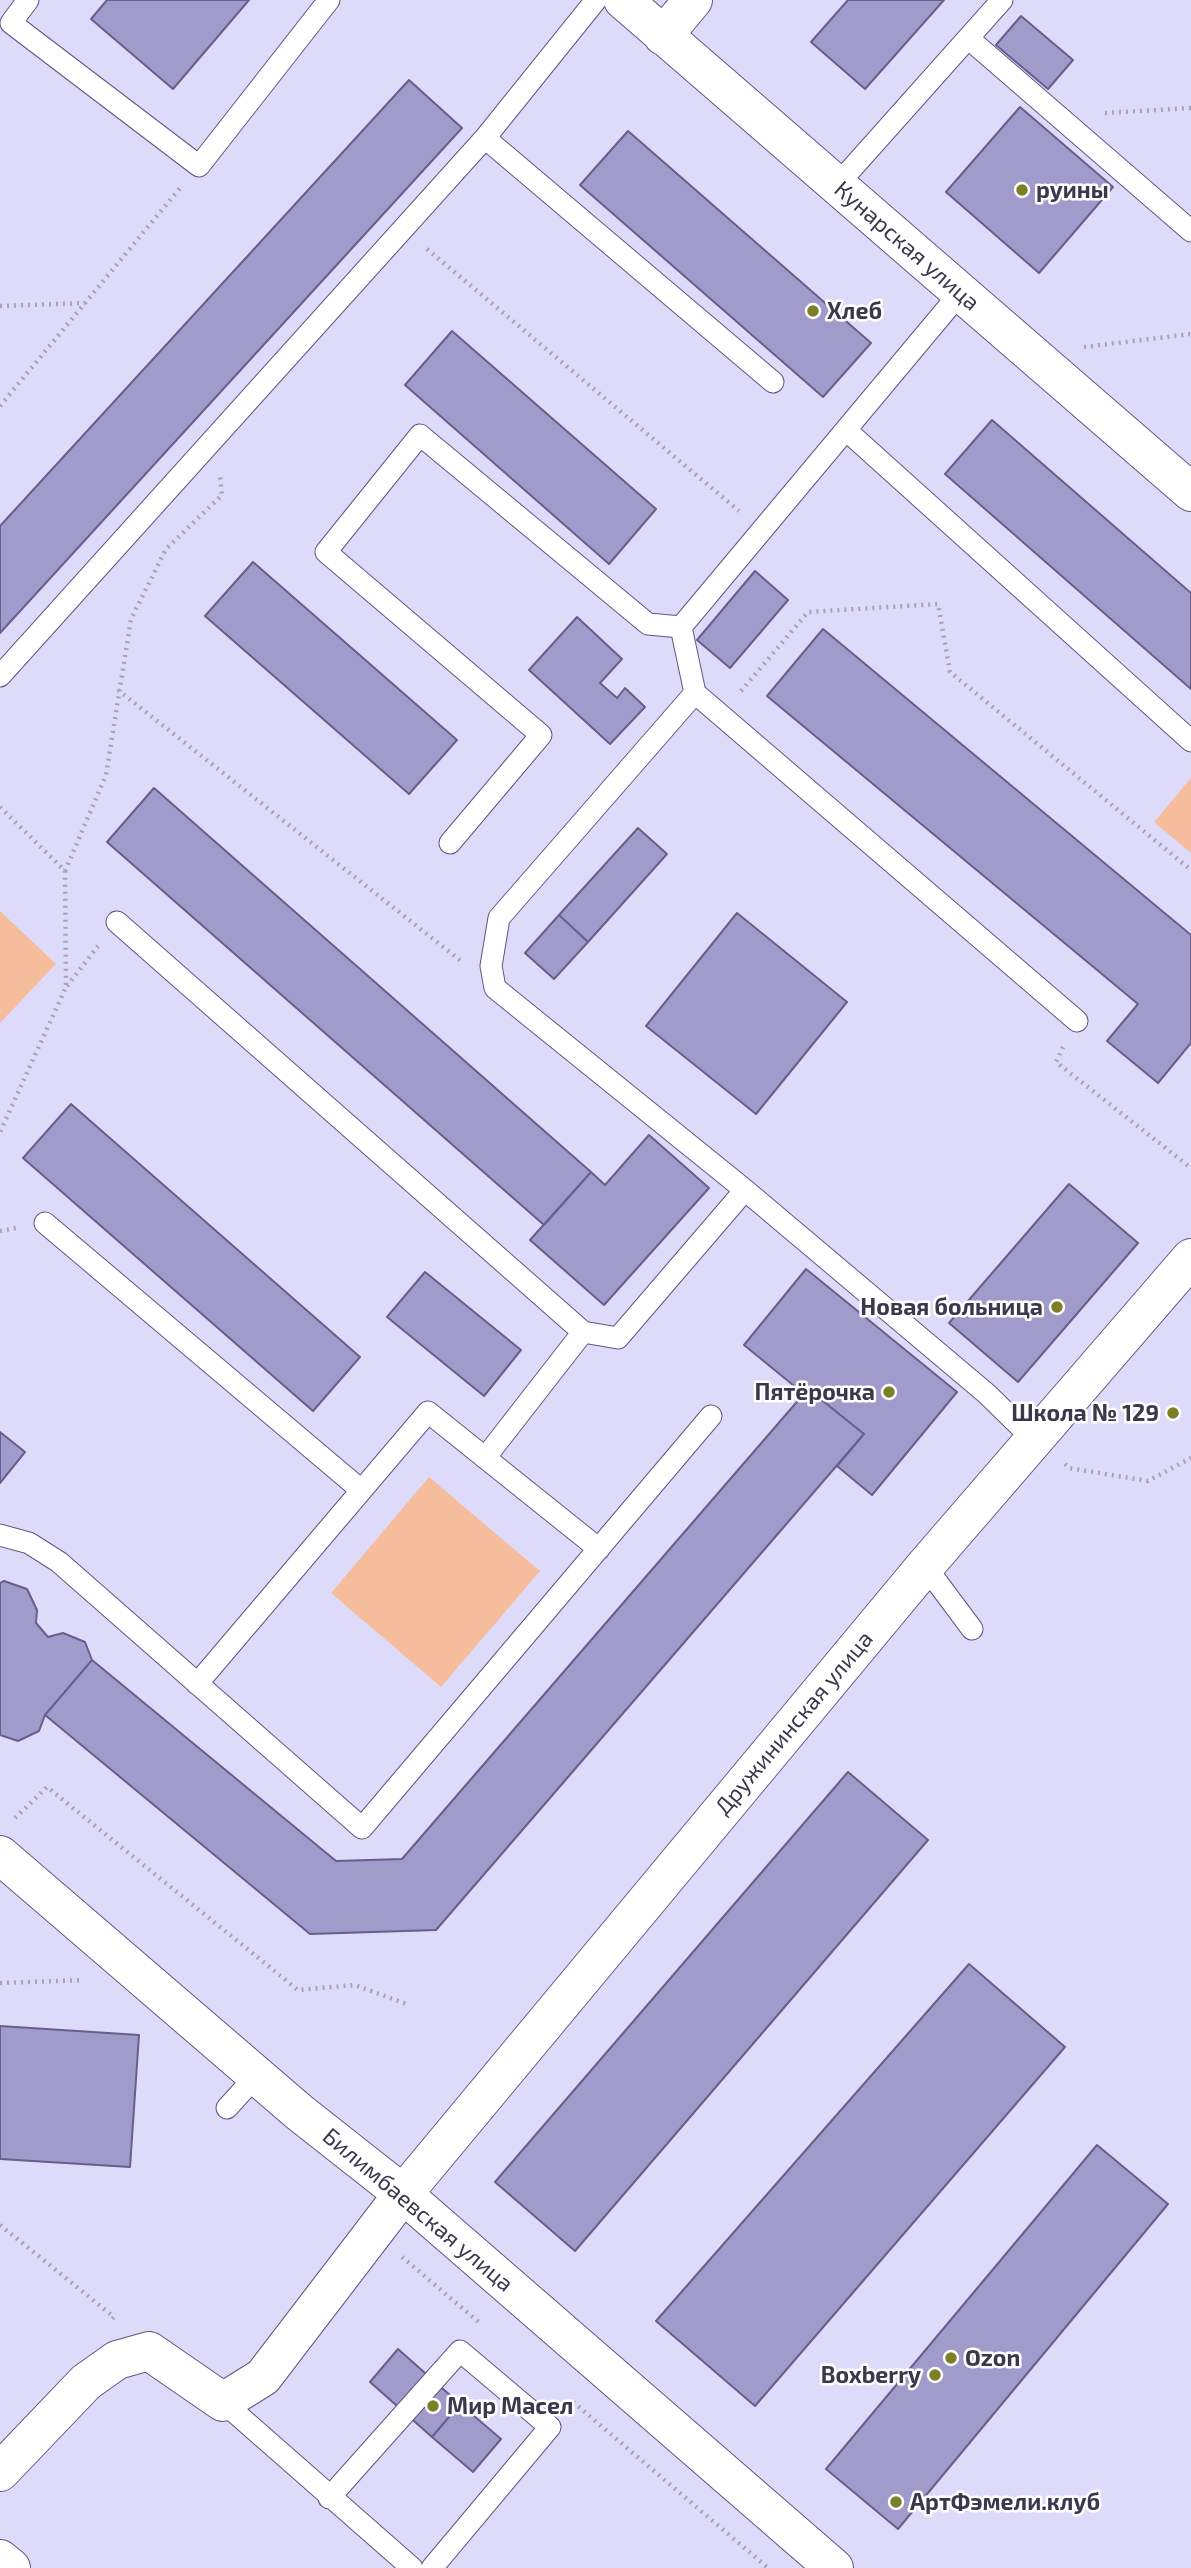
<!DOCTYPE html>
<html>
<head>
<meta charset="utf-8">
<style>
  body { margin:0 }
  canvas { display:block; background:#dedbfa }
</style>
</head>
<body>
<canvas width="1191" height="2568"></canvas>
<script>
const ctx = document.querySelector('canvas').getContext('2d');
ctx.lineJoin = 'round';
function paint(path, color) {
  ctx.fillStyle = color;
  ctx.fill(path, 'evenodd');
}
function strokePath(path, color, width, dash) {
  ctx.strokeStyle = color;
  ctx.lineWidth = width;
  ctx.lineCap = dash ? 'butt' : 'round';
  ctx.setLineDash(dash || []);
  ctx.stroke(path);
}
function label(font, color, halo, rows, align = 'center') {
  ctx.font = font + ' "Exo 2",sans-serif';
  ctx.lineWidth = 5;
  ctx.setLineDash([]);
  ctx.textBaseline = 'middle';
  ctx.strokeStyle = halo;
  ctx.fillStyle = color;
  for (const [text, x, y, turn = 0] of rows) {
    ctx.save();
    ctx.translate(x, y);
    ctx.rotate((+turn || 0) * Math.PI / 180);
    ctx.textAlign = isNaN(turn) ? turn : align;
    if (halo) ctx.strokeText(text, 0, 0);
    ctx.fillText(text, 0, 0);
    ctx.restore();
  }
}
const green = new Path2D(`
  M1191,778V853L1154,822Z
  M0,911L56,964L0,1023Z
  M429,1477L540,1571L441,1687L331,1593Z`);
const building = new Path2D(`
  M107,0H249L173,89L91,19Z
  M848,0H944L865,89L811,42Z
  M1021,16L1073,60L1048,89L996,45Z
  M409,80L462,128L0,633V526Z
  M1020,107L1113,187L1039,273L946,192Z
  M628,131L871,343L823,397L580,185Z
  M452,331L656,509L609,564L405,385Z
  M992,420L1191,593V689L945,474Z
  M253,562L457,740L409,794L205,616Z
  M755,571L788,600L730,668L697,640Z
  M577,617L622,659L600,683L617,698L625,688L645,707L610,744L529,670Z
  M823,629L1191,935V1043L1158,1083L1107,1041L1138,1004L767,696Z
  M154,788L591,1172L544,1225L107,842Z
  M638,828L667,854L588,942L559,915Z
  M737,913L847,1002L756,1114L646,1026Z
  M559,915L588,942L554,979L525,953Z
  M71,1104L360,1357L313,1411L23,1158Z
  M649,1135L709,1188L604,1305L530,1240L591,1172L605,1185Z
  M1069,1184L1138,1243L1018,1382L949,1323Z
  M806,1269L957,1392L872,1495L837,1466L864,1434L808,1389L804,1394L744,1345Z
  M425,1272L521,1350L484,1396L387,1317Z
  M808,1389L864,1434L436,1930L310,1934L45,1715L92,1660L336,1861L402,1859Z
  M0,1432L25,1452L0,1483Z
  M4,1581L27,1589L37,1610L36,1623L48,1637L63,1633L85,1642L92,1660L45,1715L39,1731L18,1741L0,1735V1583Z
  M848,1772L928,1840L575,2251L495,2182Z
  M969,1964L1065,2047L755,2406L656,2321Z
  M0,2026L139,2035L130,2167L0,2159Z
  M1097,2145L1168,2204L898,2529L826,2469Z
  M398,2349L460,2404L432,2437L370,2382Z
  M460,2404L501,2439L473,2472L432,2437Z`);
const path = new Path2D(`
  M1105,113L1191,108
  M427,249L739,511
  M0,306L85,303
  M1084,347L1191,334
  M0,406L180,188
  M118,690L461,961
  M741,691L808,612L938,604L950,672L1191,870
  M0,807L65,871L66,987L0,1132
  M65,871L106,775L131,619L166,549L222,495L220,477
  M67,986L98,946
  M1063,1047L1056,1062L1191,1168
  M0,1231L16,1228
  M1065,1464L1069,1468L1148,1481L1191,1458
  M15,1818L47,1787L298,1990L355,1985L409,2005
  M0,1983L83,1980
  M0,2225L114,2317L112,2319
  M402,2257L481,2324
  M573,2402L768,2568`);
const service = new Path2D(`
  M28,0L11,23L199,166L329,0
  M968,38L1191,231
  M485,138L773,382
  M837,185L1002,0
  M961,292L681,627L695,693L499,918L491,966L495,988L745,1190L987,1394L1034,1440
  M846,430L1191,741
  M0,676L485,138L596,0
  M695,693L1077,1021
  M450,843L541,735L326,552L420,435L648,624L681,627
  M117,922L583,1332L485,1458
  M45,1223L361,1490
  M583,1332L618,1338L745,1190
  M0,1535L29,1543L59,1562L362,1828L711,1416
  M925,1566L972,1629
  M197,1684L428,1412L599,1549
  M227,2108L257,2075
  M223,2402L412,2568
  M329,2498L460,2351L550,2427L432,2568`);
const minor = new Path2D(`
  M623,0L1191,492
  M663,36L693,0
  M0,1855L299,2112L403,2194L834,2568
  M0,2472L86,2382L117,2360L149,2351L223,2402L263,2377L403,2194L925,1566L1191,1258`);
const secondary = new Path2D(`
  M0,2559L11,2568`);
const markers = [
  [1022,190,7,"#7d7f28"],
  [813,311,7,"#7d7f28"],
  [1057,1307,7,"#7d7f28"],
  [889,1392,7,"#7d7f28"],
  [1173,1413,7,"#7d7f28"],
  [951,2358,7,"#7d7f28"],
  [935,2375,7,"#7d7f28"],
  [433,2406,7,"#7d7f28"],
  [896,2502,7,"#7d7f28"]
];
const poiNames = [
  ["руины",1036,190],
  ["Хлеб",827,311],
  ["Новая больница",1043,1307,"right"],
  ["Пятёрочка",875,1392,"right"],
  ["Школа № 129",1159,1413,"right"],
  ["Ozon",965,2358],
  ["Boxberry",921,2375,"right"],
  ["Мир Масел",447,2406],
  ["АртФэмели.клуб",910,2502]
];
const streetNames = [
  ["Кунарская улица",907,246,41],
  ["Дружининская улица",794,1723,-50],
  ["Билимбаевская улица",418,2210,40]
];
paint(green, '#f6bd9d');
paint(building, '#a19bcc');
strokePath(building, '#665f8c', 2);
strokePath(service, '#5e5784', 23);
strokePath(minor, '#5e5784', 40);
strokePath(secondary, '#5e5784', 40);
strokePath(path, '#a5a2be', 4.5, [2, 5]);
strokePath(service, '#fff', 21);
strokePath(minor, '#fff', 38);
strokePath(secondary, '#fff', 38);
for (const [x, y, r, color] of markers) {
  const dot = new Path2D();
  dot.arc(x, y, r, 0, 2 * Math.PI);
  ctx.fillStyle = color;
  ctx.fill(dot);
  strokePath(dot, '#fff', 2.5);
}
label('bold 23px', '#3b384d', '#fff', poiNames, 'left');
label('23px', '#3b384d', '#fff', streetNames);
</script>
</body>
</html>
